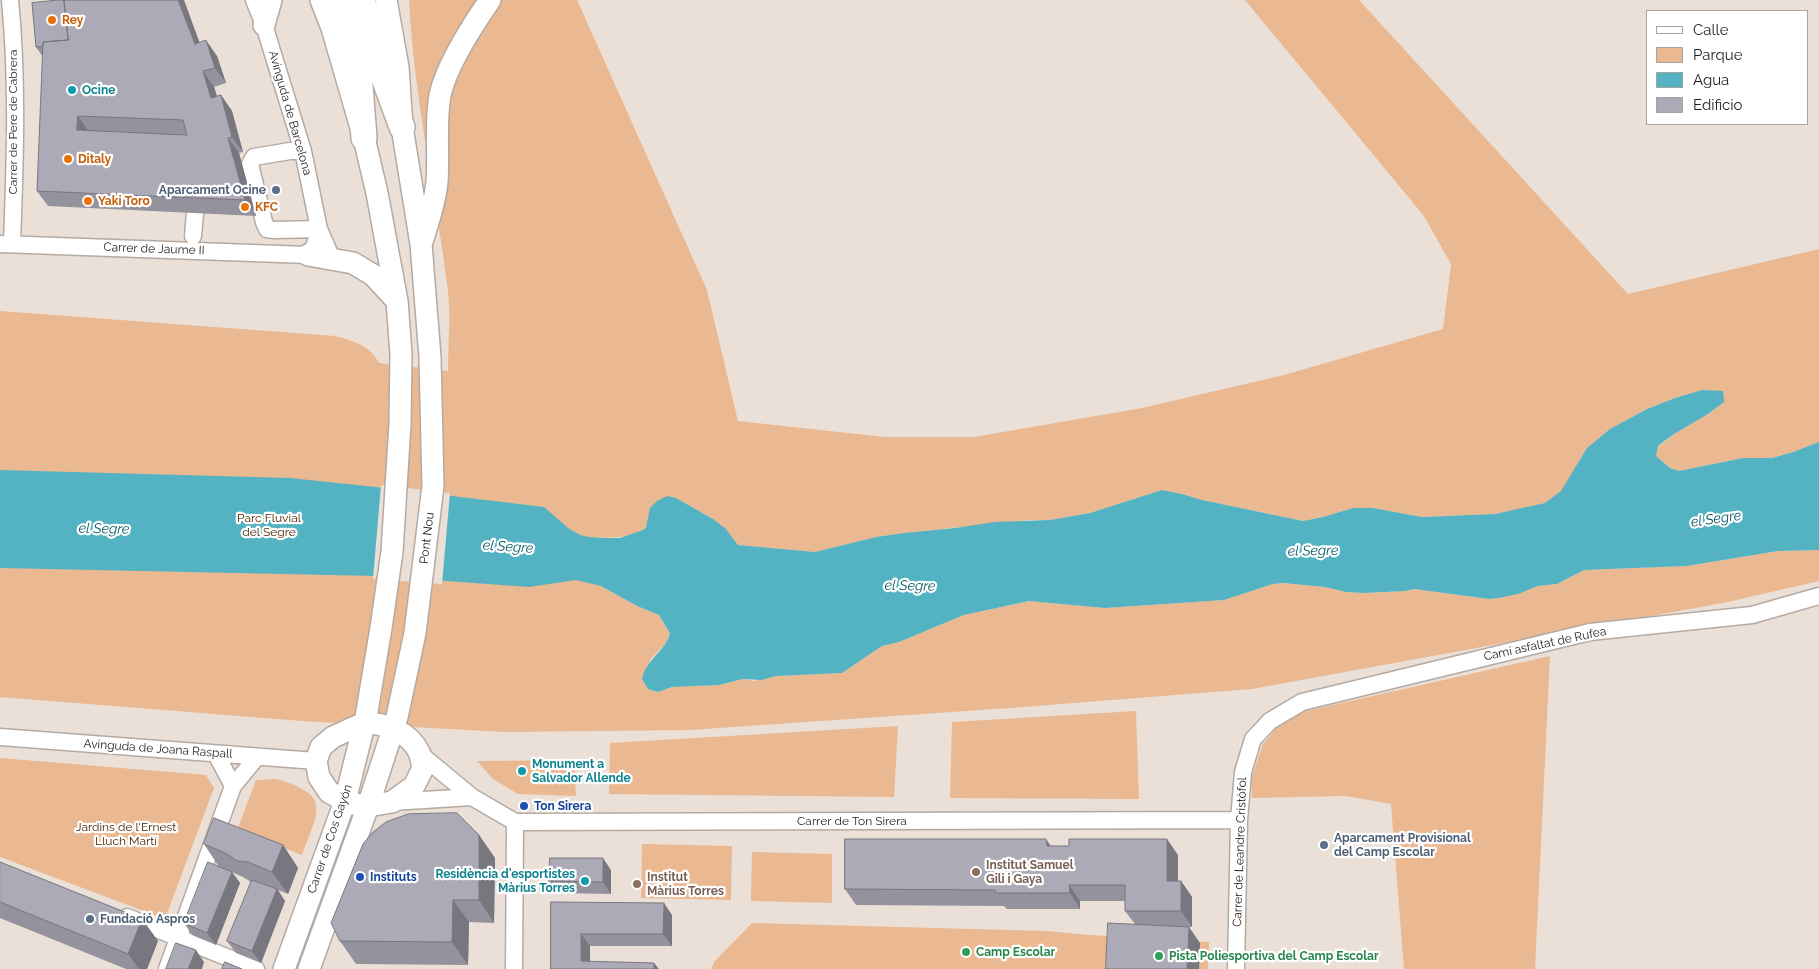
<!DOCTYPE html>
<html>
<head>
<meta charset="utf-8">
<style>
  body { margin:0 }
  #map { position:relative; width:1819px; height:969px; overflow:hidden; background:#ebe0d7; font-family:Raleway,sans-serif }
  canvas { display:block }
  .legend { position:absolute; left:1646px; top:10px; width:162px; height:115px; box-sizing:border-box; background:#fff; border:1px solid #a7a5a4; margin:0; padding:6px 9px; list-style:none; font-size:15px; color:#231f1c }
  .legend li { display:flex; align-items:center; gap:10px; height:25px }
  .legend b { width:25px; border:1px solid #a7a5a4 }
</style>
</head>
<body>
<div id="map">
<canvas width="1819" height="969"></canvas>
<ul class="legend">
<li><b style="height:6px;background:#fff"></b>Calle</li>
<li><b style="height:14px;background:#eab891"></b>Parque</li>
<li><b style="height:14px;background:#53b3c3"></b>Agua</li>
<li><b style="height:14px;background:#abaab6"></b>Edificio</li>
</ul>
</div>
<script>
const ctx = document.querySelector('canvas').getContext('2d');
ctx.lineJoin = 'round';
function paint(path, color) {
  ctx.fillStyle = color;
  ctx.fill(path, 'evenodd');
}
function strokePath(path, color, width, dash) {
  ctx.strokeStyle = color;
  ctx.lineWidth = width;
  ctx.lineCap = dash ? 'butt' : 'round';
  ctx.setLineDash(dash || []);
  ctx.stroke(path);
}
function label(font, color, halo, rows, align = 'center') {
  ctx.font = font + ' Raleway,sans-serif';
  ctx.lineWidth = 4.5;
  ctx.setLineDash([]);
  ctx.textBaseline = 'middle';
  ctx.strokeStyle = halo;
  ctx.fillStyle = color;
  for (const [text, x, y, turn = 0] of rows) {
    ctx.save();
    ctx.translate(x, y);
    ctx.rotate((+turn || 0) * Math.PI / 180);
    ctx.textAlign = isNaN(turn) ? turn : align;
    if (halo) ctx.strokeText(text, 0, 0);
    ctx.fillText(text, 0, 0);
    ctx.restore();
  }
}
const green = new Path2D(`
  M409,0H577L707,290L738,421L884,437H974L1142,408L1284,375L1443,329L1451,264L1424,216L1245,0H1359L1628,294L1819,249V442L1793,452L1772,458H1743L1679,471L1670,468L1656,456L1658,447L1674,434L1708,414L1724,402L1702,390L1675,398L1647,409L1610,429L1587,448L1562,491L1545,503L1514,511L1495,514L1422,517L1373,508H1353L1323,517L1303,521L1202,500L1182,494L1162,490L1090,513L1050,520H1029L904,533L876,537L815,552L738,545L729,533L713,519L676,498L654,504C648,511 650,519 646,526C639,539 608,537 597,538L599,585L637,606L659,615L670,633L666,643L651,659L642,679L648,689L658,692L672,687L719,685L743,679L754,681L776,676L842,673L882,646L899,642L964,615L1030,601L1105,608L1224,600L1273,584L1283,583L1325,587L1346,592L1364,593L1405,591L1414,589L1489,599L1499,598L1517,594L1538,586L1557,584L1584,570L1687,566L1778,551L1819,550V581L1728,602L1252,689L1010,708L690,730L505,732L302,721L0,697V311L335,336C353,341 370,345 379,363L448,371C448,345 451,317 448,291C436,194 414,98 409,0Z
  M1550,656L1535,969H1404L1391,804L1346,796L1252,798L1251,779L1263,744L1284,719L1306,711Z
  M1136,711L1139,799L950,798L952,722Z
  M898,726L894,797L609,794L610,743Z
  M0,758L206,775L214,788L165,919L0,857Z
  M574,760L576,796L518,794L493,779L477,761Z
  M276,779C333,795 318,811 302,855L237,830L256,780Z
  M642,844L732,846L731,900L641,898Z
  M752,852L832,854V903L751,901Z
  M752,923L1046,931L1090,935L1209,942L1208,969H711L715,961Z`);
const water = new Path2D(`
  M1702,390L1723,391L1724,402L1708,414L1674,434L1658,446L1656,456L1670,468L1679,471L1743,458H1772L1793,452L1819,442V550L1778,551L1687,566L1584,570L1557,584L1538,586L1518,594L1499,598L1489,599L1414,589L1405,591L1364,593L1346,592L1325,587L1283,583L1273,584L1224,600L1105,608L1029,601L964,615L899,642L882,646L842,673L776,676L761,680L743,679L719,685L672,687L658,692L648,689L642,679C646,659 666,651 670,633L659,615L637,606L601,586L576,580L529,587L378,576L0,568V470L290,478L385,488L544,507L568,528L580,535L589,537L604,538H620L643,530L646,527L650,508L657,501L667,496L676,498L713,519L726,529L738,545L815,552L876,537L904,533L955,528L995,522L1050,520L1090,513L1162,490L1182,494L1202,500L1303,521L1323,517L1353,508H1373L1422,517L1495,514L1545,503L1561,491L1587,448L1610,429L1647,409L1675,398Z`);
const pier = new Path2D(`
  M381,485L450,493L442,584L373,579Z`);
const minor = new Path2D(`
  M10,0C18,81 15,163 12,244
  M254,0L264,25L303,151L319,229L332,259
  M303,151H290L254,157L250,164L264,222L267,229L274,230L319,229
  M193,236L195,213
  M0,244L308,255L315,245L319,229
  M0,737L316,761
  M419,753L472,797L515,822L1239,820
  M216,754L233,786
  M392,802L472,797
  M127,917L256,969
  M167,969L233,786L257,757
  M514,969L515,822
  M1236,969L1239,820L1243,772L1253,739L1270,721L1302,702L1590,632L1752,615L1819,596`);
const major = new Path2D(`
  M264,25L271,0
  M422,242C428,222 435,203 437,182C439,153 435,123 440,95C447,64 472,26 490,0
  M308,255L353,263L373,275L397,301
  M364,723C386,723 409,732 419,752C421,757 422,763 423,768L414,786L392,802L368,806L353,804L345,801L329,792L319,777L316,761L321,747L333,737Z
  M284,969L345,801L366,717L381,628L392,552L400,424L401,354L397,301L377,193L364,138L332,28L321,0
  M309,969L368,806L397,717L415,633L433,486L430,357L421,244L402,127L398,67L386,0`);
const highway = new Path2D(`
  M339,0L359,73L364,138
  M362,0L380,67L402,127`);
const wall = new Path2D(`
  M32,3L199,43L217,56L226,83L214,87L217,96L221,95L232,111L243,152L239,153L256,216L48,206L37,191L43,57L36,47Z
  M479,835L495,858L494,923L469,922L468,965L356,964L340,941Z
  M204,844L283,845L298,868L288,894L278,890L285,901L261,963L236,953L227,941L251,882L243,877L232,872L240,883L216,945L192,935L184,923L219,867Z
  M1051,846L1178,855V881H1181L1192,897V927H1180L1200,943L1199,969H1106L1135,924L1125,911V901H1080V909H1007L1004,906L856,905L845,889Z
  M0,862L142,919L158,941L147,969H126L0,918Z
  M611,870V894L558,893L549,881Z
  M551,902L672,915V946H590V961L551,969Z`);
const shadedWall = new Path2D(`
  M178,0H184L206,60L195,44Z
  M206,40L217,56L226,83L215,68Z
  M203,71L214,87L222,113L211,98Z
  M221,95L232,111L243,152L232,137Z
  M78,116L89,132L77,130Z
  M228,138L239,153L256,216L245,200Z
  M479,835L495,858L494,923L479,900Z
  M1046,839L1057,855L1047,846Z
  M1167,839L1178,855V897L1167,881Z
  M283,845L298,868L288,894L272,872Z
  M603,858L611,870V894L603,882Z
  M232,872L240,883L216,945L207,933Z
  M1181,881L1192,897V927L1181,911Z
  M1069,885L1080,901V909L1070,893Z
  M277,889L285,901L261,963L252,951Z
  M453,900L469,922L468,965L452,942Z
  M664,903L672,915V946L663,934Z
  M142,919L158,941L147,969H139L128,954Z
  M1189,927L1200,943L1199,969H1187Z
  M581,934L590,946V969L581,961Z
  M196,950L204,962L202,969H188Z
  M654,963L659,969H654Z`);
const building = new Path2D(`
  M58,0H64L68,40L43,42V46L36,47L32,3Z
  M64,0H178L195,44L206,40L215,68L203,71L211,98L221,95L232,137L228,138L245,200L37,191L43,42L68,40ZM78,116L183,120L187,135L77,130Z
  M457,813L479,835V900H453L452,942L340,941L331,923L363,844L372,833L386,822L408,814Z
  M214,818L283,845L272,872L248,862L237,861L227,854L204,844Z
  M845,839H1046L1047,846H1069V839H1167V881H1181V911H1125V885H1069L1070,893H996L995,890L845,889Z
  M550,858H603V882L549,881Z
  M0,862L142,919L128,954L0,902Z
  M208,862L232,872L207,933L184,923Z
  M252,880L277,889L252,951L227,941Z
  M551,902L664,903L663,934H581V961L654,963V969H551Z
  M1108,923L1189,927L1187,969H1106Z
  M176,943L196,950L188,969H166Z
  M225,962L242,969H222Z`);
const markers = [
  [52,20,5,"#e8710a"],
  [72,90,5,"#0f9aa8"],
  [68,159,5,"#e8710a"],
  [276,190,5,"#5c6f8a"],
  [88,201,5,"#e8710a"],
  [245,207,5,"#e8710a"],
  [522,771,5,"#0f9aa8"],
  [524,806,5,"#1a4fb4"],
  [1324,845,5,"#5c6f8a"],
  [976,872,5,"#8d6e63"],
  [360,877,5,"#1a4fb4"],
  [585,881,5,"#0f9aa8"],
  [637,884,5,"#8d6e63"],
  [90,919,5,"#5c6f8a"],
  [966,952,5,"#2e9e5b"],
  [1159,956,5,"#2e9e5b"]
];
const foodNames = [
  ["Rey",62,20],
  ["Ditaly",78,159],
  ["Yaki Toro",98,201],
  ["KFC",255,207]
];
const cultureNames = [
  ["Ocine",82,90],
  ["Monument a",532,764],
  ["Salvador Allende",532,778],
  ["Residència d'esportistes",575,874,"right"],
  ["Màrius Torres",575,888,"right"]
];
const streetNames = [
  ["Avinguda de Barcelona",290,113,74],
  ["Carrer de Pere de Cabrera",13,122,-90],
  ["Carrer de Jaume II",154,249,2],
  ["Pont Nou",427,538,-83],
  ["Camí asfaltat de Rufea",1545,644,-12],
  ["Avinguda de Joana Raspall",158,749,4],
  ["Carrer de Ton Sirera",852,821],
  ["Carrer de Cos Gayón",330,839,-71],
  ["Carrer de Leandre Cristòfol",1240,852,-88]
];
const serviceNames = [
  ["Aparcament Ocine",266,190,"right"],
  ["Aparcament Provisional",1334,838],
  ["del Camp Escolar",1334,852],
  ["Fundació Aspros",100,919]
];
const parkNames = [
  ["Parc Fluvial",269,518],
  ["del Segre",269,532],
  ["Jardins de l'Ernest",126,827],
  ["Lluch Martí",126,841]
];
const transitNames = [
  ["Ton Sirera",534,806],
  ["Instituts",370,877]
];
const educationNames = [
  ["Institut Samuel",986,865],
  ["Gili i Gaya",986,879],
  ["Institut",647,877],
  ["Màrius Torres",647,891]
];
const leisureNames = [
  ["Camp Escolar",976,952],
  ["Pista Poliesportiva del Camp Escolar",1169,956]
];
const waterNames = [
  ["el Segre",1716,519,-8],
  ["el Segre",104,529,1],
  ["el Segre",508,547,4],
  ["el Segre",1313,551,-1],
  ["el Segre",910,586,1]
];
paint(green, '#eab891');
paint(water, '#53b3c3');
paint(pier, '#ebe0d7');
strokePath(minor, '#b5aaa2', 19);
strokePath(major, '#b5aaa2', 24);
strokePath(highway, '#b5aaa2', 28);
strokePath(minor, '#fff', 16);
strokePath(major, '#fff', 21);
strokePath(highway, '#fff', 25);
paint(wall, '#93929d');
paint(shadedWall, '#78777f');
paint(building, '#abaab6');
strokePath(building, '#78777f', 1);
for (const [x, y, r, color] of markers) {
  const dot = new Path2D();
  dot.arc(x, y, r, 0, 2 * Math.PI);
  ctx.fillStyle = color;
  ctx.fill(dot);
  strokePath(dot, '#fff', 2);
}
label('bold 12px', '#c56008', '#fff', foodNames, 'left');
label('bold 12px', '#0d838f', '#fff', cultureNames, 'left');
label('12px', '#231f1c', '#fff', streetNames);
label('bold 12px', '#4e5e75', '#fff', serviceNames, 'left');
label('12px', '#492400', '#fff', parkNames);
label('bold 12px', '#164399', '#fff', transitNames, 'left');
label('bold 12px', '#785e54', '#fff', educationNames, 'left');
label('bold 12px', '#27864d', '#fff', leisureNames, 'left');
label('italic 14px', '#005864', '#fff', waterNames);
</script>
</body>
</html>
